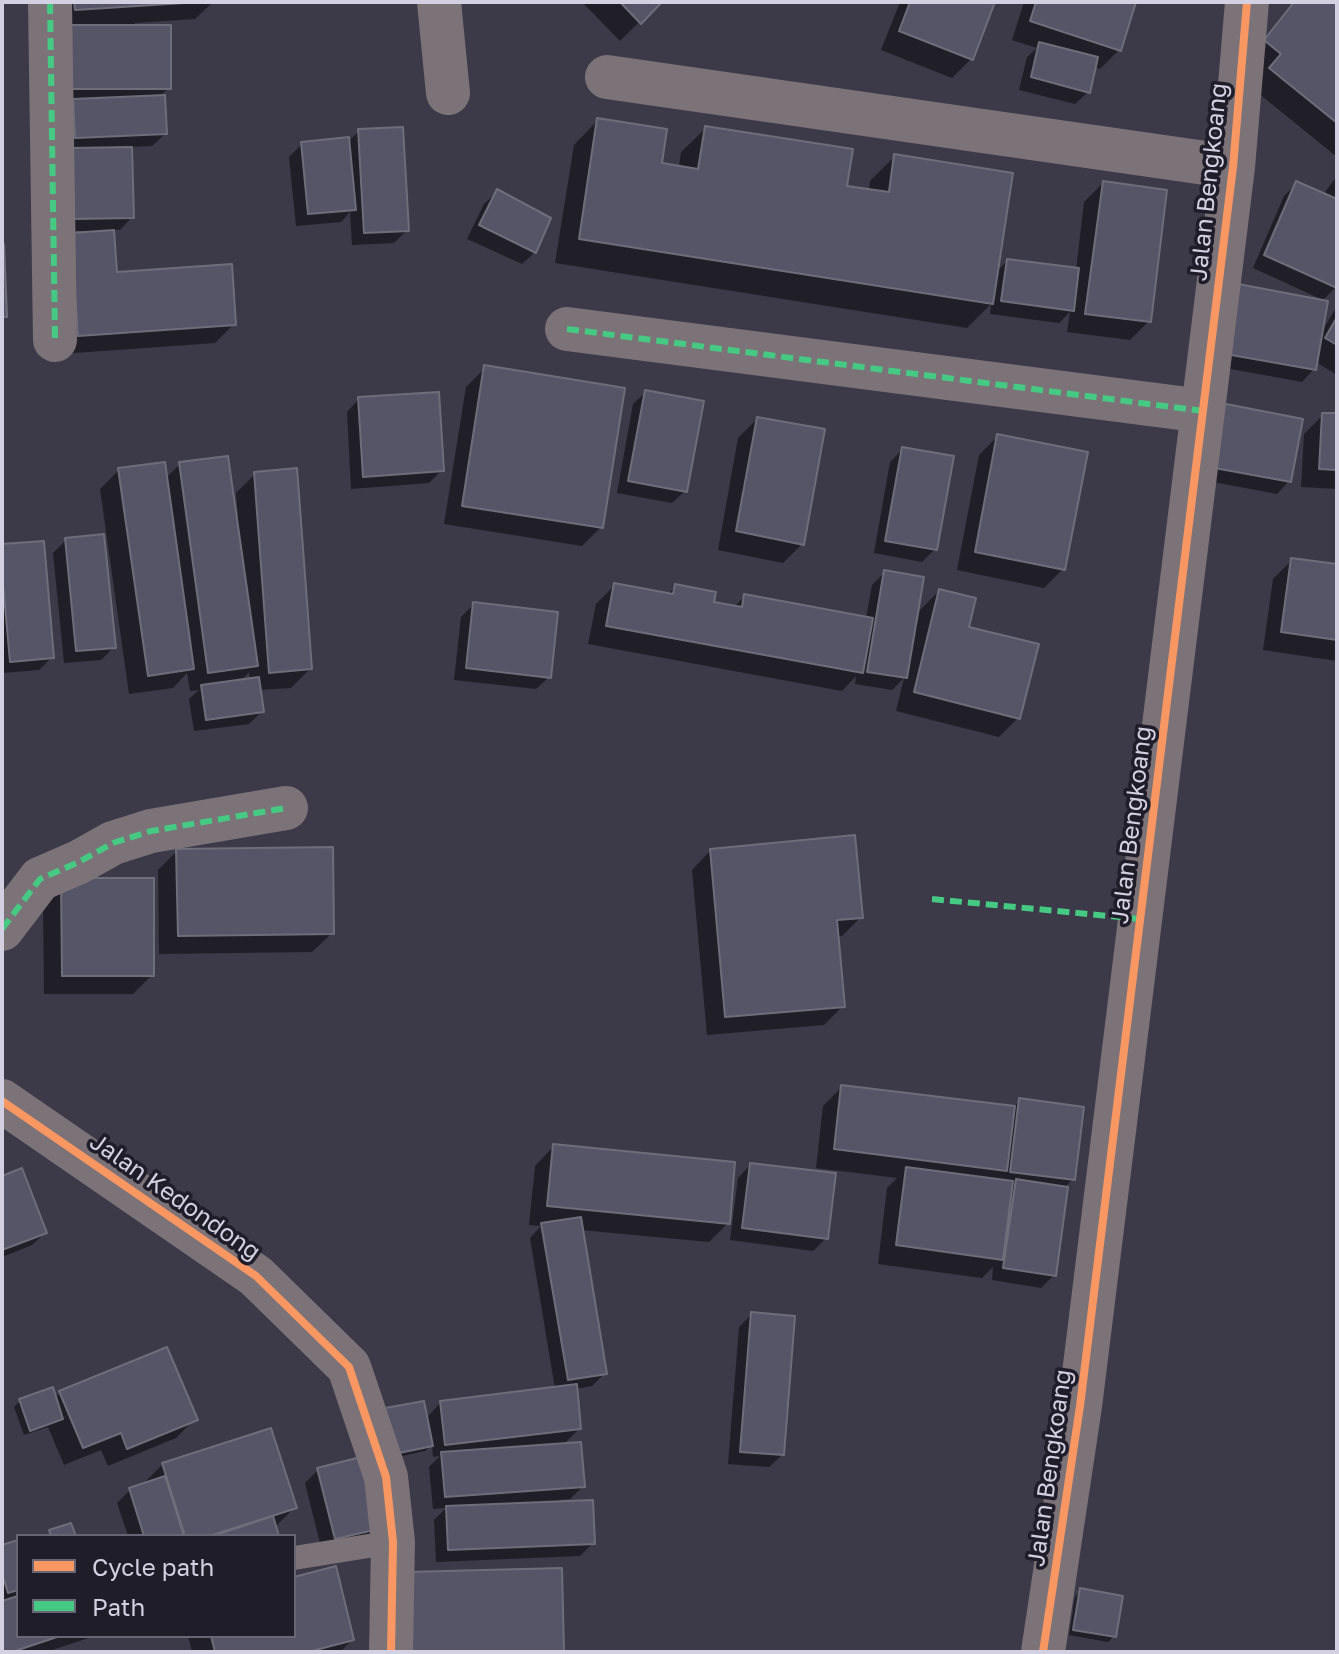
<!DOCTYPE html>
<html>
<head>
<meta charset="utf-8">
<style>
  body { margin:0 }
  #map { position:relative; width:1339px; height:1654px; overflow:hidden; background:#3c3949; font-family:"Golos Text",sans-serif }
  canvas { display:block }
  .frame { position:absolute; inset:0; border:4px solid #d3d0e2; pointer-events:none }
  .legend { position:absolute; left:16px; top:1534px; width:280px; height:104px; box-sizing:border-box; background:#201d2a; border:2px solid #686574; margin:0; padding:10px 14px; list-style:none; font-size:24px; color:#d3d0e2 }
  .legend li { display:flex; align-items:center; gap:16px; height:40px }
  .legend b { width:40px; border:2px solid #686574 }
</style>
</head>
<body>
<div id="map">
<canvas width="1339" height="1654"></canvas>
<div class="frame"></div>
<ul class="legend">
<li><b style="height:10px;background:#f99763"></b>Cycle path</li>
<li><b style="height:10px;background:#46c982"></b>Path</li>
</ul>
</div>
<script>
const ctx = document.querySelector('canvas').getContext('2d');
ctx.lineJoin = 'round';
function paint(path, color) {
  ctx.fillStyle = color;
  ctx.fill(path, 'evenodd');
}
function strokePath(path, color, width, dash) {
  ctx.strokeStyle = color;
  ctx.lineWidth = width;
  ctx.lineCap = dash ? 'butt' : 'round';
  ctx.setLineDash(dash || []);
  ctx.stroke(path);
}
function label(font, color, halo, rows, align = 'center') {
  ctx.font = font + ' "Golos Text",sans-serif';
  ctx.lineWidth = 7;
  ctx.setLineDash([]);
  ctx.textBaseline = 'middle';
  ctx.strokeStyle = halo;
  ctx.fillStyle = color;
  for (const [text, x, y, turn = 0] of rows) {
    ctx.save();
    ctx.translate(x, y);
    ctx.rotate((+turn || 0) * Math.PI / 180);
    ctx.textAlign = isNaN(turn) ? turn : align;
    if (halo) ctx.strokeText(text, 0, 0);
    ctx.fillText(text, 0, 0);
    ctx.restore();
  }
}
const shadow = new Path2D(`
  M54,2H213L195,19L135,23V27L169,88L159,97L165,134L152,146L130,147L132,217L120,230H112L116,274L234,324L215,343L60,354L86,234L85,231H60Z
  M582,2H659L620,41Z
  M900,2H993L971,59L952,78L881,50Z
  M1024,2H1134L1119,50L1100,69L1094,67L1088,92L1075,104L1019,90L1027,57L1037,48L1012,40Z
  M1293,2H1337V157L1252,88L1263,74L1247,60Z
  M598,120L659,164L679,167L681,152L706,128L845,188L869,192L870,181L895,156L996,272L1007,261L1076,270L1084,202L1103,183L1149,321L1130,340L1067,332L1070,312L1059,323L990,314L991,304L967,328L555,263L574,145Z
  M359,131L407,230L394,243L352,245L350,212L341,222L296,226L289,157L302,144L347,143Z
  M1337,176L1336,287L1323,300L1253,268L1284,196L1297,183L1332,197L1325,192Z
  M497,192L535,252L522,264L467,239L484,204Z
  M1221,298L1321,333L1337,306V375L1316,362L1314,369L1302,382L1209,365Z
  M485,368L601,527L582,546L444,524L466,387Z
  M646,392L685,491L672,503L617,493L633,404Z
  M359,399L442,470L429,483L351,489L347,412Z
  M1323,415H1337V489L1301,487L1304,434Z
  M757,419L802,544L783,563L718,550L738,438Z
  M1301,420L1289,481L1277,494L1197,479Z
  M998,436L1063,569L1044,588L957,570L979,455Z
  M903,449L935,549L922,562L874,553L890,462Z
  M180,464L234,516H238L236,493L255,474L310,669L291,688L259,690L262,711L249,724L194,731L189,699L199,690L190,691L187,673L173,688L129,694L100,489L119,470L165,479ZM249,672L250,680L240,682Z
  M66,540L114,647L101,660L64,663L53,553Z
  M2,546L52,657L39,670L2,673Z
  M1292,560L1337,566V661L1263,650L1273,579Z
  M885,572L914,624H917L920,610L939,591L967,628L1018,718L999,737L896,711L904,678L892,690L855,684L856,676L842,691L588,644L596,604L615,585L667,595L676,586L711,603L734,607L745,596L866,618L872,585Z
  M474,604L549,677L536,689L454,680L461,617Z
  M711,850L861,917L842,936L836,937L843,1006L824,1025L707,1035L692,870Z
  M177,851L332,933L312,952L159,954L158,870Z
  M62,880L152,975L133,994H44L43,899Z
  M842,1087L1013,1108L1020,1100L1073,1179L1066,1186L1054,1275L1041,1288L992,1280L993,1267L982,1278L878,1264L887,1188L897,1178L816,1168L823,1106Z
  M554,1146L728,1223L709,1242L581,1230L605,1373L592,1386L575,1389L579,1429L563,1445L583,1486L570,1499L559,1500V1503L593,1543L580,1556L436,1562L434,1520L446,1508L433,1509L429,1467L440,1456L433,1457L432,1445L425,1451L389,1459L441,1402L555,1389L530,1238L541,1226L529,1225L535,1166Z
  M750,1165L826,1238L813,1251L730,1240L738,1178Z
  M2,1178L45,1233L32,1245L2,1257Z
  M752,1314L782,1455L769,1467L728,1464L739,1327Z
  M60,1393L195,1419L176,1438L108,1466L101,1450L64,1465L48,1427L24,1435L14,1407L20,1401L54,1399Z
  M163,1464L294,1508L274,1528L277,1536H128L117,1503L130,1490L144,1483Z
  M318,1470L380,1527L368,1540L322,1551L305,1483Z
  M18,1542V1636H95L46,1652H2V1547Z
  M294,1579L352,1640L340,1652H192L188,1636H294Z
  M1081,1591L1114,1636L1108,1642L1069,1635L1075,1597Z`);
const building = new Path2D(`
  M74,2H200L75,10Z
  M620,2H662L641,24Z
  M910,2H995L973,60L899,31Z
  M1036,2H1136L1121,51L1030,21Z
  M1294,2H1337V123L1269,68L1281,54L1264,40Z
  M70,25H171V89H70Z
  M1039,42L1098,57L1090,93L1031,77Z
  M165,95L167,134L75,138L73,99Z
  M597,118L667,129L662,163L698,169L705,126L853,149L847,186L889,192L894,154L1013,173L993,304L579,239Z
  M403,127L409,231L364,233L358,129Z
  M349,137L356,210L308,214L301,142Z
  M132,147L134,218L72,219L70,148Z
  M1103,181L1167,190L1151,322L1085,314Z
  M1296,181L1337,199V288L1264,255Z
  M497,189L551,218L536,253L479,225Z
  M114,230L117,272L232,264L236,325L78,336L71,233Z
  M2,244H4L7,317H2Z
  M1007,259L1079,268L1074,311L1001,301Z
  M1233,283L1328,301L1316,370L1220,353Z
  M1337,317V345L1325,338Z
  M484,365L625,388L603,528L462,506Z
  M645,390L704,401L687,492L628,481Z
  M439,392L444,471L363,477L358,397Z
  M1221,403L1303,419L1291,482L1209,467Z
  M1322,413H1337V470L1319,469Z
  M757,417L825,429L804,545L736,531Z
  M997,434L1088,452L1065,570L975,552Z
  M902,447L954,456L937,550L885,541Z
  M228,456L258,666L208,673L179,462Z
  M165,462L194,669L148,676L118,468Z
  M297,468L312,669L269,673L254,472Z
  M104,534L116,648L76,651L65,538Z
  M44,541L54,658L10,662L2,572V544Z
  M1291,558L1337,564V640L1281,632Z
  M884,570L924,577L907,678L867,672Z
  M614,583L673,594L675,584L716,592L714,602L742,607L744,594L873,618L863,673L606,626Z
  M939,589L976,598L969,627L1039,644L1020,719L914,692Z
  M473,602L558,612L551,678L466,668Z
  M259,677L264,712L206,720L201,685Z
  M855,835L863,918L837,920L845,1007L725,1017L710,849Z
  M333,847L334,934L178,936L176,849Z
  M61,878H154V976H62Z
  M841,1085L1015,1106L1007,1171L834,1149Z
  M1019,1098L1084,1107L1075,1180L1010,1172Z
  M553,1144L735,1162L730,1224L547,1206Z
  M750,1163L836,1173L828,1239L742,1228Z
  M906,1167L1013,1181L1003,1260L896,1245Z
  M22,1168L47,1233L2,1250V1176Z
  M1016,1179L1068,1187L1056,1276L1003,1268Z
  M581,1217L607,1374L568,1380L541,1223Z
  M751,1312L795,1316L784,1455L740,1452Z
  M167,1347L198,1420L127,1449L121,1433L83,1448L59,1391Z
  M577,1384L581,1429L445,1445L440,1401Z
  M53,1387L63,1419L30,1431L19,1399Z
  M424,1401L433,1446L394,1454L385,1408Z
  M271,1428L297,1508L209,1536H185L162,1463Z
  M581,1442L585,1487L445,1497L441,1452Z
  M365,1456L383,1528L335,1539L317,1468Z
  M165,1476L184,1536H144L129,1488Z
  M593,1500L595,1544L448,1550L446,1506Z
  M273,1516L279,1536H213Z
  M71,1523L76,1536H51L49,1530Z
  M18,1540V1590L8,1593L2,1574V1545Z
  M336,1566L354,1640L308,1652H215L211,1636H294V1577Z
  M562,1568L564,1652H408L407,1572Z
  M1080,1588L1123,1596L1116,1637L1073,1630Z
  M18,1596V1636H60L12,1652H2V1601Z`);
const service = new Path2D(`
  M294,1558L393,1542`);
const minor = new Path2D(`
  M50,2L55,340
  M439,2L448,93
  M607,77L1233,167
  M567,329L1203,411
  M2,929L40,879L79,862L113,843L151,831L286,808
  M2,1101L256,1276L349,1367L386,1477L393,1542L391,1652
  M1043,1652L1080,1406L1233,167L1247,2`);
const quiet = new Path2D(`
  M50,2L55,340
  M567,329L1203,411
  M932,899L1140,919
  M2,929L40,879L79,862L113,843L151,831L286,808`);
const cycleway = new Path2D(`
  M2,1101L256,1276L349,1367L386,1477L393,1542L391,1652
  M1043,1652L1080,1406L1233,167L1247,2`);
const streetNames = [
  ["Jalan Bengkoang",1209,182,-84],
  ["Jalan Bengkoang",1132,825,-83],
  ["Jalan Kedondong",175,1197,35],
  ["Jalan Bengkoang",1050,1468,-82]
];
paint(shadow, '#0007');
paint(building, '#565467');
strokePath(building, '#6e6d7a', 2);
strokePath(service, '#7c7379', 24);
strokePath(minor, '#7c7379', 44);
strokePath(quiet, '#46c982', 6, [12, 6]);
strokePath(cycleway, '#f99763', 8);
label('24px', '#d3d0e2', '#201d2a', streetNames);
</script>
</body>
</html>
